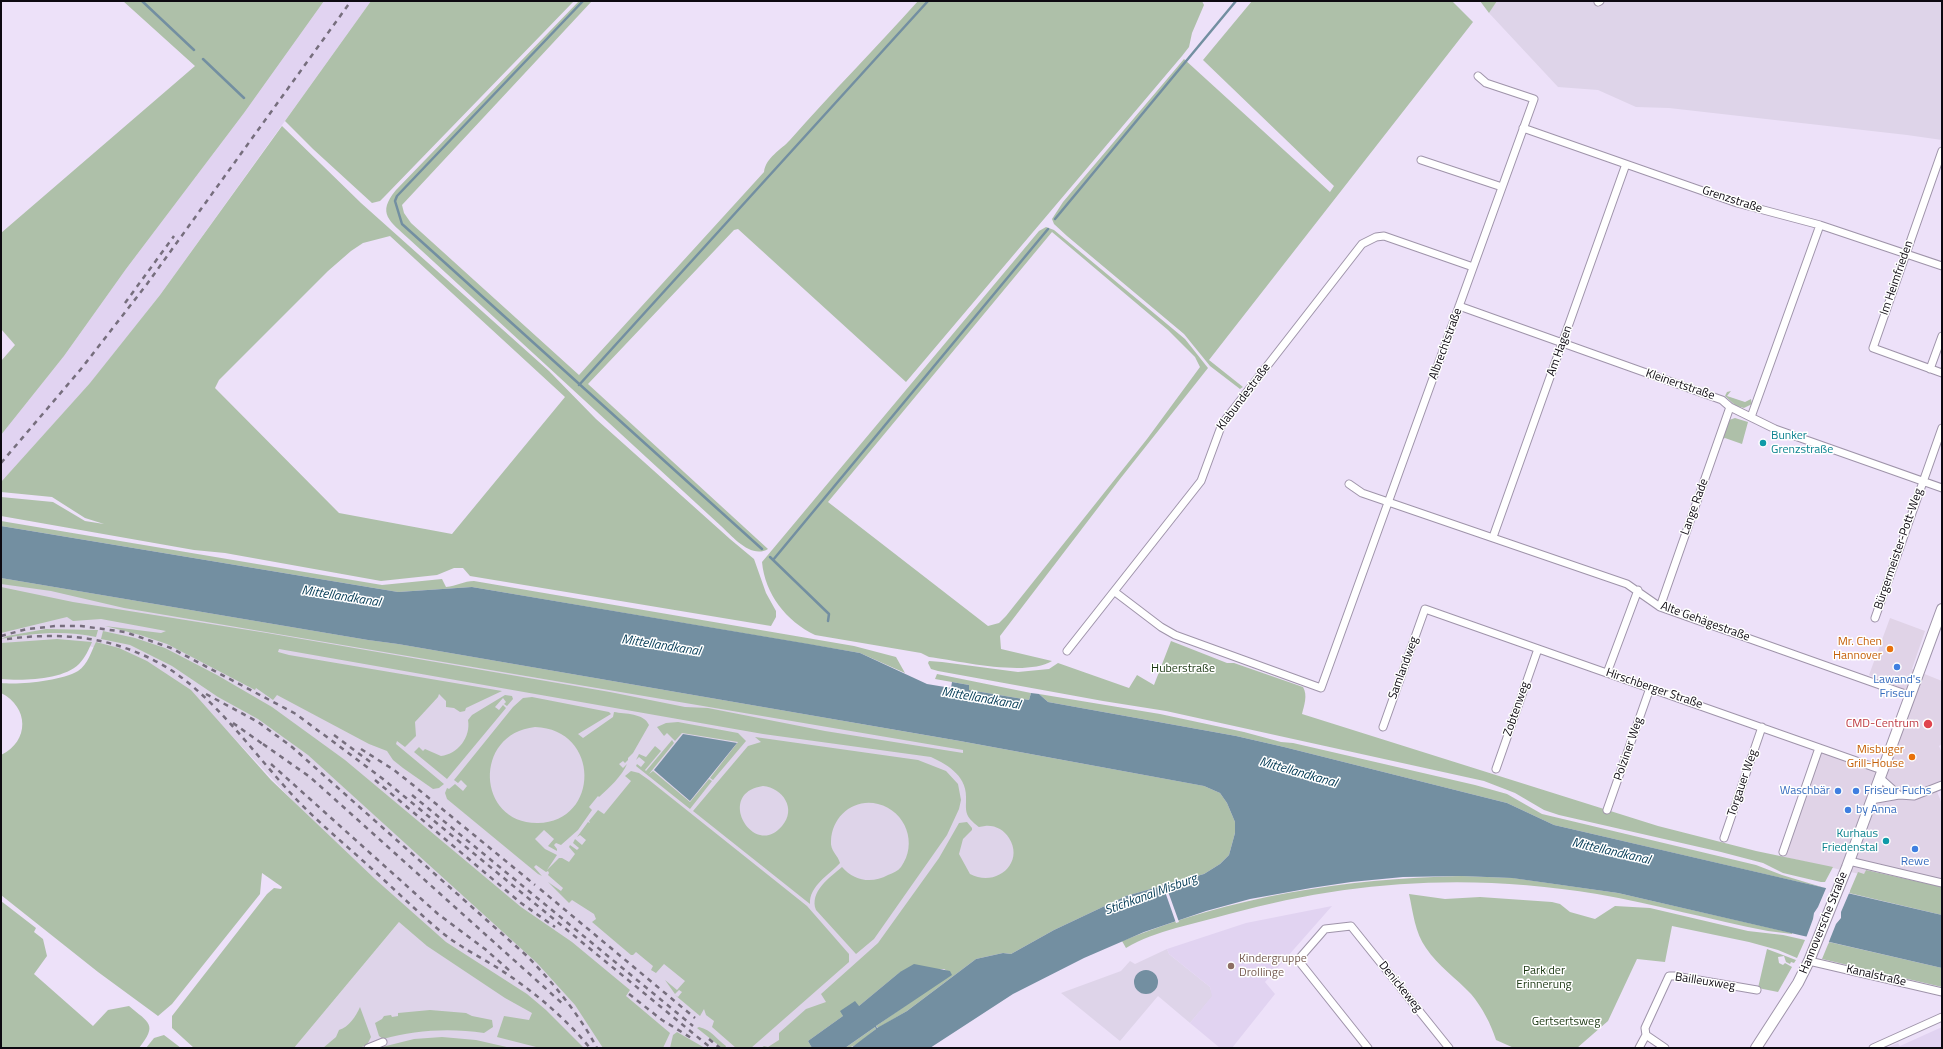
<!DOCTYPE html>
<html>
<head>
<meta charset="utf-8">
<style>
  body { margin:0 }
  #map { position:relative; width:1943px; height:1049px; overflow:hidden; background:#ede1f9; font-family:"Titillium Web",sans-serif }
  canvas { display:block }
  .frame { position:absolute; inset:0; border:2px solid #0d0911; pointer-events:none }
</style>
</head>
<body>
<div id="map">
<canvas width="1943" height="1049"></canvas>
<div class="frame"></div>
</div>
<script>
const ctx = document.querySelector('canvas').getContext('2d');
ctx.lineJoin = 'round';
function paint(path, color) {
  ctx.fillStyle = color;
  ctx.fill(path, 'evenodd');
}
function strokePath(path, color, width, dash) {
  ctx.strokeStyle = color;
  ctx.lineWidth = width;
  ctx.lineCap = dash ? 'butt' : 'round';
  ctx.setLineDash(dash || []);
  ctx.stroke(path);
}
function label(font, color, halo, rows, align = 'center') {
  ctx.font = font + ' "Titillium Web",sans-serif';
  ctx.lineWidth = 3;
  ctx.setLineDash([]);
  ctx.textBaseline = 'middle';
  ctx.strokeStyle = halo;
  ctx.fillStyle = color;
  for (const [text, x, y, turn = 0] of rows) {
    ctx.save();
    ctx.translate(x, y);
    ctx.rotate((+turn || 0) * Math.PI / 180);
    ctx.textAlign = isNaN(turn) ? turn : align;
    if (halo) ctx.strokeText(text, 0, 0);
    ctx.fillText(text, 0, 0);
    ctx.restore();
  }
}
const commercial = new Path2D(`
  M1890,618L1925,631L1912,669L1942,681V744L1939,746L1942,753V780L1934,784L1942,804V887L1866,870L1864,875L1784,857L1821,751L1886,773L1916,694L1869,675Z`);
const industrial = new Path2D(`
  M1497,1H1942V140L1907,135L1669,108L1636,107L1598,90L1558,87L1489,13Z
  M1,578L368,640L398,644L820,717L1204,786L808,1041L812,1048H294L399,922L305,814L219,722L96,648L89,646L1,650Z
  M1167,949L1169,954L1210,987L1213,996L1190,1023L1158,996L1120,1041L1061,993L1121,971L1130,961L1135,964Z`);
const built = new Path2D(`
  M324,1H371L160,295L93,380L1,482V435L64,356L126,269L244,113Z
  M1332,906L1265,982L1275,994L1232,1048H1220L1190,1023L1212,996L1210,987L1169,954L1167,949L1246,923Z
  M1942,1027V1048H1887L1898,1043L1900,1046Z`);
const green = new Path2D(`
  M123,1H324L244,113L126,269L64,356L1,435V361L15,345L1,329V233L195,66Z
  M371,1H574L385,196L380,201L372,203L313,149L285,121Z
  M579,1H592L402,205L404,213L411,223L579,375L764,172C766,157 781,150 790,140C832,92 876,48 918,1H1202L1204,5L1192,33L1189,47L1182,56L906,382L738,229L734,230L588,384L768,549C751,559 733,537 721,526L409,239C390,221 376,214 396,190Z
  M1252,1H1452L1473,22L1209,360L1243,387L1240,389L1210,366L1184,334L1067,236L1054,224L1052,219L1063,202L1184,59L1330,192L1334,186L1203,60Z
  M1480,1H1497L1489,13Z
  M282,126L361,203L549,371L596,419L730,539L754,559L766,593L776,611V617L771,626L470,576L463,568H454L437,575L381,581L225,553L194,550L1,516V497L53,502L85,521L104,524L85,518L52,497L1,492V482L90,383L160,295ZM390,236L565,397L452,534L339,513L215,388L219,380L328,271L351,251L363,243Z
  M1046,227L1054,230L1185,339L1208,368L1120,479L1000,636L1001,649L1052,661C1026,677 960,661 929,657L921,653L815,635C786,621 765,594 762,562L1039,231ZM1052,232L1168,330L1195,357L1200,367L1147,439L1006,616L999,623L988,626L828,502Z
  M1731,391L1727,396L1745,402L1751,399L1752,404L1744,408L1736,406L1725,396L1727,392Z
  M1735,418L1748,422L1742,444L1725,438L1720,440L1729,420Z
  M1,521L382,585L442,579L446,587C456,586 464,581 474,581L854,646L896,657L905,673L860,653L472,587L398,592L1,526Z
  M1,578L368,640L398,644L960,741L1204,786L1220,793L1227,803L1235,822V833L1229,855L1220,864L1204,874L1126,896L1054,930L1011,954L1003,953L976,959L907,1011L878,1028L876,1026L932,987L947,971L944,969L900,972L859,1006L841,1011L843,1016L808,1041L812,1048H761L764,1046L768,1047L779,1040V1033L806,1009L826,1002L821,994L878,943L939,858L959,823L967,822L972,828V830L963,839L959,854L970,874C996,888 1025,863 1009,838C1004,830 995,825 985,826C983,826 981,827 979,827C977,826 972,821 970,819C965,813 966,807 966,801C968,777 950,766 931,757L763,734L279,649L278,652L289,655L502,691L466,708L465,711L460,712L454,708L446,707V701L439,694L438,697L415,722L416,736L405,747L397,741L396,744L444,784L439,788L433,789L403,768L393,760L387,751L369,744L277,695L273,700L256,688L255,690L167,644L140,635L105,626L161,633L166,631L101,619L73,621L67,617L1,633V587L73,602L267,633L610,692L685,707L708,708L825,731L963,753V750L124,608L51,591L1,584Z
  M46,629L98,630L96,637C66,630 31,633 1,639L7,636Z
  M103,631L135,638L165,648L217,675L272,707L345,760L521,907L572,942L630,990L626,996L670,1033L663,1048H603L575,1005L537,963L308,755L258,719L218,697L172,666L130,645L101,639Z
  M57,639L92,642C89,649 85,658 79,664C63,680 23,681 1,679V643Z
  M1171,641L1227,663H1234L1303,687C1308,695 1304,706 1302,714L1658,826L1756,851L1833,867L1825,882H1821L1783,873L1763,863L1721,852L1559,815L1544,810L1515,793L1484,781L1166,711L1103,701L938,671L931,669L928,663L929,661L942,662L1018,672L1049,669L1058,663L1129,688L1137,675L1154,685Z
  M96,642L119,648L147,661L191,690L271,780L375,879L446,942L527,994L546,1010L584,1048H540L497,1037L504,1016L529,1020L532,1013L505,998L427,946L399,922L294,1048H194L172,1028V1016L267,894L274,888L281,889L282,887L262,873L260,894L172,1004L158,1016L98,972L1,895V755C30,741 29,707 1,693V683C20,685 61,681 78,671C88,664 91,652 96,642Z
  M937,674L1031,693L1029,700L969,690V685L935,679Z
  M1039,694L1160,714L1244,732L1281,742L1293,743L1475,785L1507,794L1542,814L1756,865L1782,875L1825,888L1554,825L1507,803L1284,747L1236,736L1048,702Z
  M505,695L512,696L513,699L507,706L504,704L506,702L503,698L495,707L499,710L503,705L506,708L447,779L414,752L419,747L423,751L425,749L441,756C458,754 471,737 468,720L472,715Z
  M532,697L609,712L611,714L578,734L583,738L613,717L614,712C625,714 644,713 649,725L633,753L628,758V760L625,763L623,761L619,764L623,768L627,764C622,776 609,788 599,797L598,796L589,807L592,810L578,830L561,845L556,843L554,845L557,849V851L548,846L554,839L544,830L535,839L545,849L557,855L547,870L559,858H562L569,862L575,854L569,847L570,845L577,850L579,848L573,843L575,839L582,845L586,840L580,835L577,837L588,822L590,823L589,821L598,810L604,814L631,781L625,776L631,771L639,773L649,780L807,906L849,954V962L751,1048H736L712,1027L714,1021L706,1015L704,1009L700,1016L675,995L678,997L682,992L679,990L675,994L665,980L677,990L685,981L664,964L656,973L651,970L653,966L636,952L633,955H631L592,922L596,919L594,914L572,900L569,903L548,882L561,891L563,888L548,875L549,873L548,871L546,872L536,865L534,867L542,876L538,874L447,799L445,793L447,788L449,789L455,784L463,791L467,786L461,780L458,783L454,780L513,707L523,698ZM535,727C601,729 600,822 538,823C477,824 472,734 535,727Z
  M678,722L738,733L746,741L713,780L710,778L738,742L682,733L675,741L667,733L664,736L657,727L666,723Z
  M755,737L918,760L946,771L958,784L961,800L959,809L947,835L874,939L856,954L816,910C809,892 830,877 842,867C854,881 872,884 888,875C893,873 898,871 901,867C918,844 906,811 878,804C854,798 832,816 831,841C830,851 838,855 840,863C829,875 809,886 810,904L693,811L748,746L761,742ZM763,786C783,788 797,809 782,826C754,860 714,793 763,786Z
  M672,740L674,743L649,774L653,771L690,802L709,779L712,781L690,809L636,766L637,764L641,767L645,762L639,757L636,760L639,754L646,757L655,746L661,751L645,770L646,771Z
  M1866,870L1942,887V915L1849,893L1858,872L1864,874Z
  M1461,876L1513,878L1618,893L1792,933V934L1768,931C1711,920 1655,904 1597,894C1473,873 1350,880 1229,914C1195,924 1156,930 1126,948L1122,941C1233,896 1343,879 1461,876Z
  M1409,894L1445,899L1480,897L1552,902L1560,904L1570,912L1595,919L1615,906L1650,908L1748,931L1783,935L1805,940L1797,958L1778,950L1749,942L1672,926L1665,962L1637,959L1608,1021L1577,1048H1514L1496,1040C1491,1024 1482,1007 1471,994C1456,978 1438,966 1426,948C1415,933 1413,912 1409,894Z
  M1,901L36,928L34,932L43,939L47,956L34,974L93,1026L108,1010L129,1006C149,1023 158,1024 139,1048H1Z
  M1829,942L1942,968V987L1822,959Z
  M1767,949L1796,960L1794,963L1791,962L1790,964L1786,962L1784,956L1778,957L1779,963L1783,965L1785,963L1792,967L1778,992L1758,988Z
  M360,1007L371,1037L367,1045L359,1048H323L336,1037L339,1030C349,1027 356,1016 360,1007Z
  M430,1010L466,1013L472,1016L492,1020L493,1027L484,1033C450,1028 415,1030 383,1039L379,1036L375,1023L382,1019L384,1016L391,1015L392,1017L398,1016V1013Z
  M699,1027C712,1030 716,1039 726,1046L725,1048H722L697,1028Z
  M875,1027L876,1029C867,1036 857,1048 845,1048Z
  M677,1032L705,1048H670L673,1035Z
  M164,1035L181,1048H146L154,1038Z
  M442,1037L476,1040L511,1048H378L414,1039Z`);
const water = new Path2D(`
  M1,526L398,592L472,587L809,644L860,653L927,684L951,688L952,682L969,685V690L1029,700L1031,693L1039,694L1048,702L1236,736L1284,747L1507,803L1554,825L1942,915V968L1618,893L1512,878L1461,876L1403,877L1351,882L1311,888L1250,899L1206,911L1144,932L1084,958L1013,994L930,1048H851L876,1029L875,1027L845,1048H812L808,1041L843,1016L840,1011L855,1001L859,1006L900,972L914,964L950,971L952,975L876,1026L877,1028L907,1011L976,959L1003,953L1011,954L1054,930L1126,896L1204,874L1220,864L1229,855L1235,833V822L1227,803L1220,793L1204,786L960,741L398,644L368,640L1,578Z
  M683,734L737,743L690,801L654,770Z
  M1134 982a12 12 0 1 1 24 0a12 12 0 1 1-24 0Z`);
const pier = new Path2D(`
  M1162,883H1165L1179,922L1176,923Z
  M1827,886L1850,891L1841,912V918L1836,924L1828,944L1806,938L1813,919L1814,913L1818,907Z`);
const stream = new Path2D(`
  M142,1L194,50
  M583,1L397,196L395,201L402,224L762,549
  M203,59L244,98
  M1055,219L1236,1
  M579,385L928,1
  M770,557L829,614L828,621
  M773,560L1048,229`);
const street = new Path2D(`
  M1598,2L1600,1
  M1523,128L1737,203L1820,225L1942,266
  M1942,151L1873,348L1942,373
  M1421,160L1502,187
  M1459,306L1722,400L1730,407L1775,429L1942,488
  M1930,369L1942,336
  M1751,417L1820,225
  M1349,484L1362,493L1627,584L1660,607L1911,696
  M1493,537L1626,164
  M1115,592L1161,627L1175,635L1321,688L1534,99L1486,83L1478,76
  M1660,607L1730,407
  M1875,618L1942,428
  M1067,651L1201,481L1222,424L1362,244L1376,237L1384,236L1473,267
  M1607,673L1638,590
  M1383,727L1425,609L1882,770
  M1496,769L1538,649
  M1899,795L1914,796L1942,785
  M1871,800L1899,795L1879,777
  M1607,810L1650,688
  M1724,838L1762,727
  M1783,852L1819,748
  M1849,861L1942,883
  M1809,961L1942,992
  M1646,1035L1645,1028L1669,976H1675L1757,990
  M1646,1035L1665,1048
  M368,1048L383,1042
  M1368,1048L1298,960L1325,929L1351,926L1449,1048
  M1639,1048L1646,1035
  M1873,1048L1942,1017`);
const secondary = new Path2D(`
  M1756,1048L1798,983L1809,961L1847,867L1942,609`);
const rail = new Path2D(`
  M125,303L174,236
  M1,463L81,369L147,284L351,1
  M1,636L27,629L56,626H81L125,632L171,648L296,714L383,779L711,1048
  M7,639C63,632 110,636 161,664C213,693 256,757 297,800C317,821 340,840 362,860C388,883 413,908 439,930C460,948 485,959 507,974C538,995 566,1019 590,1048
  M206,694L258,722L292,747L527,956C554,984 579,1014 597,1048
  M233,723L267,747
  M334,735L373,764
  M263,744L310,777L564,1005
  M361,749L394,770L413,785L535,885
  M271,764L438,914L485,949L510,971
  M375,780L521,903L555,927
  M412,795L693,1026
  M540,889L695,1018
  M629,994L662,1020L693,1039
  M709,1039L720,1048`);
const markers = [
  [1763,443,4,"#0f9aa8"],
  [1890,649,4,"#e8710a"],
  [1897,667,4,"#3f7fe0"],
  [1928,724,5,"#e0444e"],
  [1912,757,4,"#e8710a"],
  [1838,791,4,"#3f7fe0"],
  [1856,791,4,"#3f7fe0"],
  [1848,810,4,"#3f7fe0"],
  [1886,841,4,"#0f9aa8"],
  [1915,849,4,"#3f7fe0"],
  [1231,966,4,"#8d6e63"]
];
const streetNames = [
  ["Grenzstraße",1732,200,18],
  ["Im Heimfrieden",1897,278,-71],
  ["Albrechtstraße",1446,344,-70],
  ["Am Hagen",1560,351,-70],
  ["Kleinertstraße",1680,385,19],
  ["Klabundestraße",1244,397,-53],
  ["Lange Rade",1695,507,-70],
  ["Bürgermeister-Pott-Weg",1899,549,-71],
  ["Alte Gehägestraße",1705,622,20],
  ["Samlandweg",1404,668,-70],
  ["Hirschberger Straße",1654,689,19],
  ["Zobtenweg",1517,709,-71],
  ["Polziner Weg",1629,749,-71],
  ["Torgauer Weg",1743,783,-71],
  ["Hannoversche Straße",1824,923,-68],
  ["Kanalstraße",1876,976,13],
  ["Bailleuxweg",1705,982,9],
  ["Denickeweg",1400,987,51]
];
const cultureNames = [
  ["Bunker",1771,436],
  ["Grenzstraße",1771,450],
  ["Kurhaus",1878,834,"right"],
  ["Friedenstal",1878,848,"right"]
];
const foodNames = [
  ["Mr. Chen",1882,642],
  ["Hannover",1882,656],
  ["Misbuger",1904,750],
  ["Grill-House",1904,764]
];
const parkNames = [
  ["Huberstraße",1183,669],
  ["Park der",1544,971],
  ["Erinnerung",1544,985],
  ["Gertsertsweg",1566,1022]
];
const shopNames = [
  ["Lawand's",1897,680],
  ["Friseur",1897,694],
  ["Waschbär",1830,791,"right"],
  ["Friseur Fuchs",1864,791,"left"],
  ["by Anna",1856,810,"left"],
  ["Rewe",1915,862]
];
const healthNames = [
  ["CMD-Centrum",1919,724]
];
const educationNames = [
  ["Kindergruppe",1239,959],
  ["Drollinge",1239,973]
];
const waterNames = [
  ["Mittellandkanal",341,597,9],
  ["Mittellandkanal",661,646,9],
  ["Mittellandkanal",981,699,10],
  ["Mittellandkanal",1298,773,16],
  ["Mittellandkanal",1611,852,13],
  ["Stichkanal Misburg",1151,895,-20]
];
paint(commercial, '#e0d3e7');
paint(industrial, '#ded4e9');
paint(built, '#e1d3f1');
paint(green, '#aec0a9');
paint(water, '#738fa1');
paint(pier, '#ede1f9');
strokePath(stream, '#738fa1', 2.5);
strokePath(street, '#9f94aa', 9);
strokePath(secondary, '#9f94aa', 12);
strokePath(street, '#fff', 7);
strokePath(secondary, '#fff', 10);
strokePath(rail, '#766e7d', 2.5, [5, 5]);
for (const [x, y, r, color] of markers) {
  const dot = new Path2D();
  dot.arc(x, y, r, 0, 2 * Math.PI);
  ctx.fillStyle = color;
  ctx.fill(dot);
  strokePath(dot, '#fff', 1.5);
}
label('12px', '#0d0911', '#fff', streetNames);
label('12px', '#0d838f', '#fff', cultureNames, 'left');
label('12px', '#c56008', '#fff', foodNames, 'right');
label('12px', '#193610', '#fff', parkNames);
label('12px', '#366cbe', '#fff', shopNames);
label('12px', '#be3a42', '#fff', healthNames, 'right');
label('12px', '#785e54', '#fff', educationNames, 'left');
label('italic 13px', '#003954', '#fff', waterNames);
</script>
</body>
</html>
